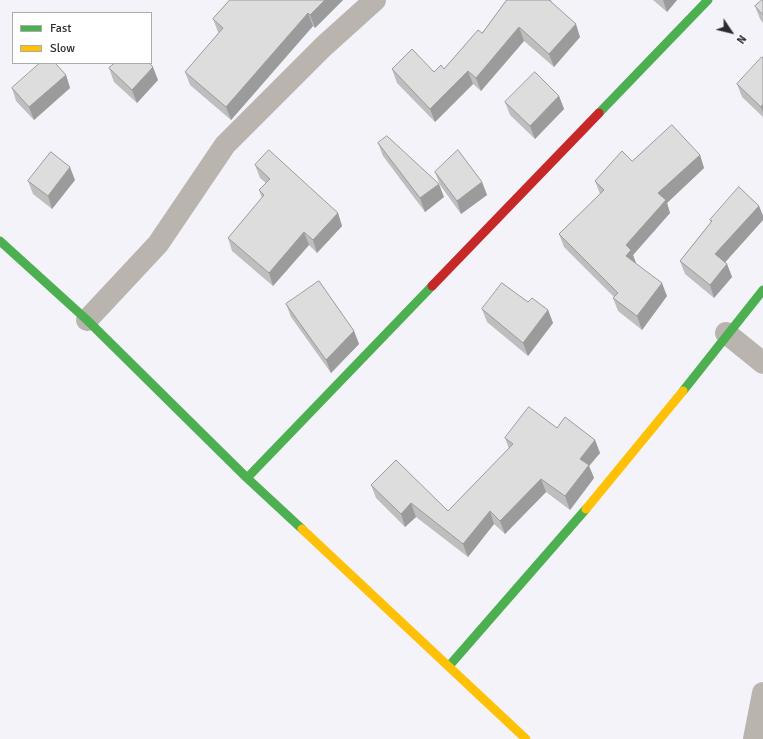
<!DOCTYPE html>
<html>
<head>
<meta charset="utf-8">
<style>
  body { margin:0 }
  #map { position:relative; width:763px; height:739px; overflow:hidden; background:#f3f3f9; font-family:Signika,sans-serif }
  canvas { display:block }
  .legend { position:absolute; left:12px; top:12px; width:140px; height:52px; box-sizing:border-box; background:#fff; border:1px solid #ababac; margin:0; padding:5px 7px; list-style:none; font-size:12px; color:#2c2c30 }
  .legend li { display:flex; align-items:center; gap:8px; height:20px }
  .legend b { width:20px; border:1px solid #ababac }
  .north { position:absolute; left:711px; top:12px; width:40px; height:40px; -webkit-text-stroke:3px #fff; paint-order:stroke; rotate:125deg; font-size:11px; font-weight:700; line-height:16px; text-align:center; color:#2c2c30 }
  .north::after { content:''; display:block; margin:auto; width:14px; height:18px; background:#2c2c30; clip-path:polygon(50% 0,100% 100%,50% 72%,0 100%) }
</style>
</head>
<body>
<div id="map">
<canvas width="763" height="739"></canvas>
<ul class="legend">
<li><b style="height:5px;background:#4caf50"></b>Fast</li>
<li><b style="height:5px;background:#ffc107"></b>Slow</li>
</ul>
<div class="north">N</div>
</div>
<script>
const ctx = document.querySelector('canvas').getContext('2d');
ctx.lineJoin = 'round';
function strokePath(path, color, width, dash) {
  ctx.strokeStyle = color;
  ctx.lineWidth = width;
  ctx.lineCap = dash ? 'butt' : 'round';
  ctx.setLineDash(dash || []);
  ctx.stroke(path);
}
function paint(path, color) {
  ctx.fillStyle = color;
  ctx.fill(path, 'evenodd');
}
const street = new Path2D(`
  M87,320L158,244L225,145L324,46L375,0
  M726,333L763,363
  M754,739L763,693`);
const fast = new Path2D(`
  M599,113L708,0
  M0,241L87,320L247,478L302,529
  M683,391L763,290
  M247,478L432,286
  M449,666L586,509`);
const slow = new Path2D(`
  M586,509L683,391
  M302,529L526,739`);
const jam = new Path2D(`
  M432,286L599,113`);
const wall = new Path2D(`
  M230,0H343L315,28L313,26L231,120L190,85L185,72L219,33L218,32L213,19Z
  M507,0H551L552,3L580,37L554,67L524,41L481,91L473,84L435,122L397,83L392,69L434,72L444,69L482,33Z
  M653,0H677L667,12Z
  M763,0V23L760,19L755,6Z
  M763,58V117L742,97L737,84Z
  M109,68L158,80L137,103L114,82Z
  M66,75L70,88L34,120L16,101L12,88Z
  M559,96L564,109L535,139L510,115L505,102Z
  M378,143L444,197L425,212L383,156Z
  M700,155L704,168L667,203L670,213L633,255L636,263L667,296L642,330L618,311L613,298L614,297L564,247L559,234L600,194L595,181L632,161Z
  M255,165L338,213L342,226L317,253L309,245L273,286L232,251L228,238L262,198L259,190L266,183L260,178Z
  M435,172L482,182L487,195L461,214L440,185Z
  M75,180L52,209L33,194L28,181Z
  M759,206L763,216V220L725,262L727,264L732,277L714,298L685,274L680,261L711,222L710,220Z
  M286,304L354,331L359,344L331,373L291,317Z
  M482,309L548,310L553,323L528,356L487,322Z
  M557,428L595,440L600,453L589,466L594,478L570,510L546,492L505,534L494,524L468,557L416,517L405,527L376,498L371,485L448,511L509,449L505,438Z`);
const shadedWall = new Path2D(`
  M325,0H343L315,28L310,15Z
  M663,0H677L667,12Z
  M308,13L313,26L231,120L226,107Z
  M576,24L580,37L554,67L549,54Z
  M519,27L524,41L481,91L476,78Z
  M153,67L158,80L137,103L132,90Z
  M468,71L473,84L435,122L430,109Z
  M66,75L70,88L34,120L29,107Z
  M559,96L564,109L535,139L530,126Z
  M763,104V112L761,107Z
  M700,155L704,168L667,203L670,213L633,255L636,263L626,256V245L658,193Z
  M70,167L75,180L52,209L48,196Z
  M482,182L487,195L461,214L457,201Z
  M439,184L444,197L425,212L420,198Z
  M759,206L763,216V220L720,268L715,254Z
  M338,213L342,226L317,253L313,240Z
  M304,232L309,245L273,286L269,273Z
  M727,264L732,277L714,298L710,285Z
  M662,283L667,296L642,330L637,316Z
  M548,310L553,323L528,356L523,343Z
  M354,331L359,344L331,373L326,360Z
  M595,440L600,453L589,466L594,478L570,510L565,496L580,459Z
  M541,479L546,492L505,534L500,521Z
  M411,503L416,517L405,527L401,514Z
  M490,511L494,524L468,557L463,544Z`);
const building = new Path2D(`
  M230,0H325L310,15L308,13L226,107L185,72L223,28L213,19Z
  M507,0H549L576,24L549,54L519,27L476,78L468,71L430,109L392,69L412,49L434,72L441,65L444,69L478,30L482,33Z
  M762,0H763V15L755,6Z
  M762,57L763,58V104L761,107L737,84Z
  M40,63H55L66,75L29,107L12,88Z
  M115,63H149L153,67L132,90L109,68Z
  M535,72L559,96L530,126L505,102Z
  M672,125L700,155L658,193L666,200L626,245L631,250L626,256L662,283L637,316L613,298L618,293L559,234L604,190L595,181L622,151L632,161Z
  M387,136L439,184L420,198L378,143Z
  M269,150L338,213L313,240L304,232L269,273L228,238L264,195L259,190L270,179L255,165Z
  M458,150L482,182L457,201L435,172Z
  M51,152L70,167L48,196L28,181Z
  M739,187L759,206L715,254L727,264L710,285L680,261L712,221L710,220Z
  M319,281L354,331L326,360L286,304Z
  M502,283L528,302L532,298L548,310L523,343L482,309Z
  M529,407L557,428L565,417L595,440L580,459L589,465L565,496L541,479L500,521L490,511L463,544L411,503L401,514L371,485L396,460L448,511L513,444L505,438Z`);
strokePath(street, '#b9b4ad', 22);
strokePath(fast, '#4caf50', 9);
strokePath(slow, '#ffc107', 9);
strokePath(jam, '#c62828', 9);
paint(wall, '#bfbebf');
paint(shadedWall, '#9b9b9b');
paint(building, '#deddde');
strokePath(building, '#9b9b9b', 1);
</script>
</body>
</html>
